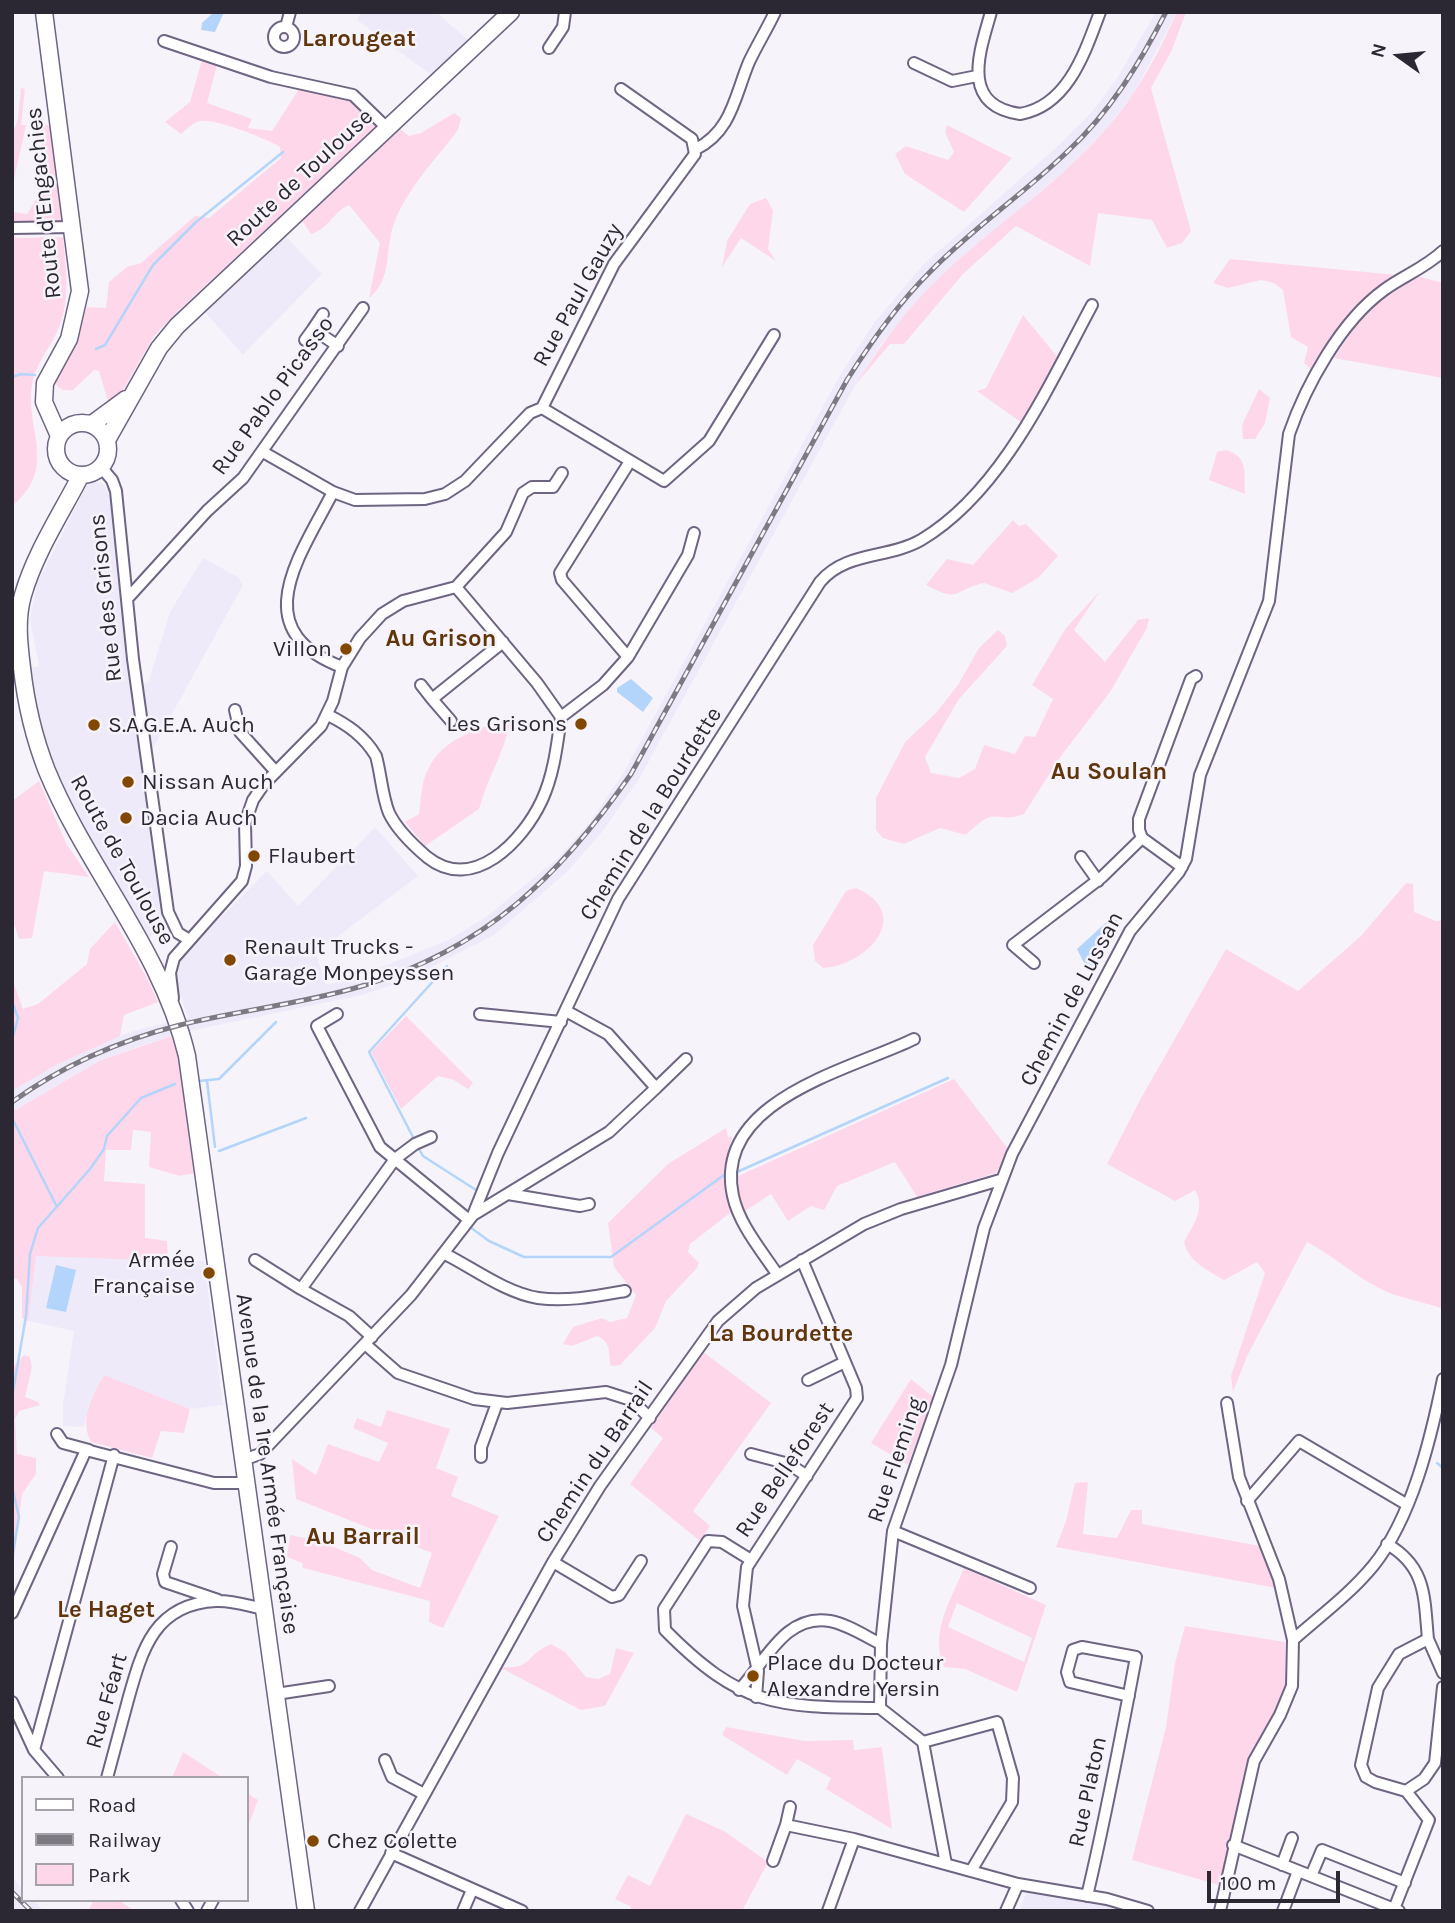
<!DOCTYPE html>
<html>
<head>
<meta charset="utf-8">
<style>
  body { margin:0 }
  #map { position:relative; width:1455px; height:1923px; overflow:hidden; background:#f6f4fa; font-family:Karla,sans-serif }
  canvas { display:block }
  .frame { position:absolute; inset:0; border:14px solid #2b2733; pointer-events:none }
  .legend { position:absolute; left:21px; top:1776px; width:228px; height:126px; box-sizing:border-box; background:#f6f4fa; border:2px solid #a5a2aa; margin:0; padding:9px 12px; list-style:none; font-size:21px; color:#2b2733 }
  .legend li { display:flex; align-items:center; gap:14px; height:35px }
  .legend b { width:35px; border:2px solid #a5a2aa }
  .north { position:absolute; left:1364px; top:21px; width:70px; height:70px; -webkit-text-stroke:5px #f6f4fa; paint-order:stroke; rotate:285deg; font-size:19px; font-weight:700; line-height:28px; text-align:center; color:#2b2733 }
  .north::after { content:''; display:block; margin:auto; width:24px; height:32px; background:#2b2733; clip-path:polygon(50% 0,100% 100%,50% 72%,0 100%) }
  .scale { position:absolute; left:1207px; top:1871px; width:133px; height:32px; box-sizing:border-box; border:4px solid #2b2733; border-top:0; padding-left:9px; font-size:21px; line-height:24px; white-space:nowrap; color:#2b2733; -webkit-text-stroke:5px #f6f4fa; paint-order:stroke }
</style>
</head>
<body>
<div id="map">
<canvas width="1455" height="1923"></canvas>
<div class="frame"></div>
<ul class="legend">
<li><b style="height:9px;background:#fff"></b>Road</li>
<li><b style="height:9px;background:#7d7a84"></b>Railway</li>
<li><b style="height:19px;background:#fed8ea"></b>Park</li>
</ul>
<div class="north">N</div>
<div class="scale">100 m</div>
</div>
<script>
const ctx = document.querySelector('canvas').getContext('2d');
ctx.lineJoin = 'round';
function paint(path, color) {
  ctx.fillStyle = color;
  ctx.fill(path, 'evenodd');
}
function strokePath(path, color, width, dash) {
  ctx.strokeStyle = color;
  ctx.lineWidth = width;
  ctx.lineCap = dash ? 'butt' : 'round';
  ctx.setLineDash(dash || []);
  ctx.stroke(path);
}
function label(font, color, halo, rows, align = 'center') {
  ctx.font = font + ' Karla,sans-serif';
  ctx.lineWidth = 5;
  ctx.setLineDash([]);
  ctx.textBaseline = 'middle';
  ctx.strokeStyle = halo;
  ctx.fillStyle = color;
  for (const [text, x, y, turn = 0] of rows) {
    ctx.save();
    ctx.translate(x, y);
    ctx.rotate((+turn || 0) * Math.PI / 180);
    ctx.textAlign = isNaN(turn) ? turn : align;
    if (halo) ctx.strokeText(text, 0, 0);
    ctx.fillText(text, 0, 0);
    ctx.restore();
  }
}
const built = new Path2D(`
  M361,12H436L468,40L431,75L357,20Z
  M1156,12H1177L1134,93L1106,129L1076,161L935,282L880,346L856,384L639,779L602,832L568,871L494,935L407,980L362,995L185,1032L141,1046L101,1060L12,1112V1091L56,1065L95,1045L137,1030L188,1018L174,975L178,960L267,871L298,906L375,827L418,876L316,953L326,985L360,976L448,940L486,917L559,857L590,822L625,770L840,375L874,323L923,265L1060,144L1091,113L1116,80Z
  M285,236L322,274L243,355L204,311Z
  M92,481L103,484L111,498L127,669L163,915L160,930L147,939L84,831L54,769L44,746L27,669L39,666L30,620L37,584L85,488Z
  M203,558L238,577L243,585L151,752L142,684L148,683L170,612Z
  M52,1255L204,1261L223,1405L190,1409L104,1376L89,1404L84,1427L63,1426V1405L74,1331L28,1321L35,1256Z
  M12,1877L23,1890V1900H33L44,1911L12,1910Z
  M1031,1890L1106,1904L1130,1911H1013L1020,1909L1025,1896Z`);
const green = new Path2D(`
  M1177,12H1186L1172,50L1151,88L1191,231L1182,243L1167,248L1152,220L1098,213L1090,266L1016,226L963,274L904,344H890L856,384C879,348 903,313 934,283C988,229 1055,188 1105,130C1136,96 1158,54 1177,12Z
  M202,60L217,65L207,103L252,119L248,128L272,131L301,86L345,96L380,123L180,309L154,336L119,397L108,401L99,371L94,370L73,390C63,391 58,390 54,379L77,336L87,307L106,308L109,282L127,267L141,263L195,216L209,218L281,158L280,147C268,139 214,118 200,121C192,123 187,129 181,134L165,122L190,102Z
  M21,88L25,89L21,125H26L12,189V135L18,119Z
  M454,113L461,118L458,130C435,161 400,195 391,234C386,258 390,281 369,298L380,243L349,205C333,212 329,229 311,234L301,219L400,129L409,136L421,133Z
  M39,125H55L66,223L12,225V212L27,214L37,198L45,163Z
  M947,125L1012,158L964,212L905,174L895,154L906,146L948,160L954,152L945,132Z
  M766,198L773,210L768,249L776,261L741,238L722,267L727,241L750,204Z
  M63,237C66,270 71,301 57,332C49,349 37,363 33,380C22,427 61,466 12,506V238Z
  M1230,259L1397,275C1357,300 1336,331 1312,370L1304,363L1308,347L1291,337L1283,290L1274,283L1261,280L1228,288L1213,283Z
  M1421,277L1443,283V378L1334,358L1367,309L1414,278Z
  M1023,315L1060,360L1022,423L977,391L986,388Z
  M1259,389L1270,398L1265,423L1255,439H1243L1242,425Z
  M1226,450C1249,457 1244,473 1245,494L1209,480L1217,452Z
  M1013,520L1019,526L1026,524L1058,556L1038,578L1012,593L984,583C952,590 962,604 926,585L947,559L973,565Z
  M1100,591L1074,630L1105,662L1138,620L1149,618L1147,628L1110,692L1061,756L1024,814C994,825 998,803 966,835L940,828L904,844L883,838L876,830V798L905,742L935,714L958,685L979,648L998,630L1005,636L1007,646L959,699L925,757L931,773L959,778L975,769L984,745L1015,754L1025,736L1035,737L1053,699L1032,685L1066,628Z
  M511,719C505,751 488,777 479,809L425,846L405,822L419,814C421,801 421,783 427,771C443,737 479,728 511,719Z
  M39,781L66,843L89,877L44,871L32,938L19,939L14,924L12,801Z
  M1406,883L1413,884L1414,912L1436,921L1443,920V1309C1423,1301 1400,1299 1381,1289C1354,1276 1334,1256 1307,1242L1247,1356L1233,1392L1231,1376L1265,1273L1257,1262L1224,1280C1207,1270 1189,1262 1184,1242C1193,1225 1206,1209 1195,1190L1175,1201L1107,1164L1140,1100L1226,949L1298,991L1361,936Z
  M856,888C914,913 869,965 823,968L815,961L813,945L846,891Z
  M115,922L147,978L158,1002L124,1015L120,1036L56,1065L12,1091V978L23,1009L38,1004L87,964L90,949Z
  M406,1016L473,1083L468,1089L454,1080L438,1076L401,1109L371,1052Z
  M175,1035L195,1173L180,1176L149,1167L151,1132L133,1130L131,1150H106L104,1181L145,1184V1238L167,1241L168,1261L36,1256L28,1321L22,1318V1287L17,1279L12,1278V1112L101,1060Z
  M954,1079L1009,1150L996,1173L917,1197L895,1162L837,1186L824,1210L811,1206L788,1221L771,1194L742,1213L736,1177Z
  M726,1128L728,1138L732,1136L725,1171L730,1213L690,1244L688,1252L699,1263L697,1268L666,1301L655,1328L620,1365L611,1366C607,1353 613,1343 597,1336L572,1346L563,1344L573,1327L602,1318L610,1322L627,1318L636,1295L614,1267L608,1223L668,1164Z
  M702,1351L771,1403L693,1511L710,1526L700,1541L630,1484L663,1438L651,1428Z
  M24,1355L30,1357L32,1368L25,1397L38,1402L40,1405L19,1411L15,1419L17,1454L36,1458V1474L22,1494L12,1575V1368Z
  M104,1375L190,1409L184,1433L161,1431L152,1458L91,1442C79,1418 92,1398 104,1375Z
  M911,1379L933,1397L908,1465L871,1443Z
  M387,1410L450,1429L436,1468L458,1477L451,1496L499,1516L443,1628L429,1622L430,1601L303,1568L302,1563L287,1557L290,1535L320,1541L360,1558L372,1570L420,1588L432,1553L296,1499L292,1459L316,1475L328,1444L379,1462L388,1443L353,1428L357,1418L381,1427Z
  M1088,1482L1083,1534L1117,1538L1131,1510H1142V1524L1260,1546L1276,1588L1056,1547L1066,1521L1075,1483Z
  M964,1568L1046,1605L1017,1692L965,1669L944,1667C929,1633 951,1600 964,1568ZM957,1603L1032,1638L1024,1662L948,1627Z
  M1185,1626L1285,1642V1690L1277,1712L1249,1760L1219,1885L1132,1860L1166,1727L1175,1663Z
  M551,1644L565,1652L586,1677L598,1679L610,1674L616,1648L634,1653L605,1706L581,1710L499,1667C534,1670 524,1655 551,1644Z
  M726,1727L805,1741L853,1740L854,1750L882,1747L892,1829L826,1789L831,1778L797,1759L787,1775L722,1735Z
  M183,1752L223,1778H172Z
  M247,1793L258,1800L247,1829Z
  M686,1814L724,1831L768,1862L742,1911H630L631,1907L615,1899L628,1875L650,1886Z
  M94,1900H119L134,1911H88Z`);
const water = new Path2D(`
  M214,12H224L215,32L201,30L202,23Z
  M631,679L653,698L643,712L617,692V688Z
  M1111,918L1118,921L1092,968L1087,969L1077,949Z
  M56,1265L76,1270L66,1312L46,1308Z`);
const stream = new Path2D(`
  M96,349L105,345L153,265L196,222L283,152
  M12,377L21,374L35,375
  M12,1001L18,1018L12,1040
  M198,1081L219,1079L276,1022
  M207,1081L215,1147
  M12,1118L56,1205
  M415,1141L369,1052L447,966
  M418,1147L423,1156L476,1190
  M219,1151L306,1118
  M737,1172L948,1078
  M470,1227L489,1241L524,1257H611L724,1175
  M12,1397L26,1316L30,1254L38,1228L90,1169L104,1149L107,1136L141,1098L175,1084
  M1437,1463L1443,1468
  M12,1486L19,1517L12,1559`);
const street = new Path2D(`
  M991,12C980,51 959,105 1020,114C1068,106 1085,52 1100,12
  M286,27L290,12
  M274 37a10 10 0 1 1 20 0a10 10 0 1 1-20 0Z
  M164,41L271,77L353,95L387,128
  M549,48L563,27L565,12
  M914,63L952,81L977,76
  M696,149C732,131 735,95 749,62C757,45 767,29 775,12
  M12,228L72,227
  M313,329L323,314
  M305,340L313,329L338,346
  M542,408L614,264L695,154L692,139L621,89
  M263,452L333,492L355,500L425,499L445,494L465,481L530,413L542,408L664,481L709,441L774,335
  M101,467L112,480L116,491L133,659L168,912L178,933L188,939
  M333,492C300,556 244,630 342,667
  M456,587L537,683L561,717
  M127,599L207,511L243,478L363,308
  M628,657L688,555L694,533
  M421,685L432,699L503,642
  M432,699L451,721
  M235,710L240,732L276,772
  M328,715C348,725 364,736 376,756C381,774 382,796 389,813C397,830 413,845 427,857C473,894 523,841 542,800C554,774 557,745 561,717
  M561,717L603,685L628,657L562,580L560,573L627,466
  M1142,838L1139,830V819L1191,679L1196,676
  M1081,857L1098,881
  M1034,963L1013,945L1102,877L1142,838L1182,867
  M173,998L170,973L174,958L242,881L246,866L245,823L253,800L264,784L321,726L333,701L342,667L360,638L382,614L403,601L456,587L506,532L523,493L532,487H553L562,473
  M337,1014L317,1026L380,1147L469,1220
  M480,1014L561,1022
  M656,1088L686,1059
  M508,1194L580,1206L589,1204
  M473,1215L609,1132L656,1088L608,1034L566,1011
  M445,1254C473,1268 506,1293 538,1298C567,1302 597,1296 625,1291
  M255,1260L301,1289
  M777,1274C761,1250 739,1224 733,1196C712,1100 850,1070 914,1039
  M372,1337L349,1316L301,1289L395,1159L415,1144L431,1137
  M365,1344L398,1373L474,1399L507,1403L606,1392L631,1400L650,1418
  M808,1380L845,1362
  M1227,1403L1239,1477L1279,1579L1293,1640
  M57,1434L63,1443L89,1450
  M751,1454L789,1464L807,1476
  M481,1457V1447L497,1403
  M243,1460L260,1454L411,1295L473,1215L498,1153L618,899L820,582C846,551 888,559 921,540C1002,492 1049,385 1092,305
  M1247,1501L1299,1441L1406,1504
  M893,1531L1030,1588
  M1387,1544C1427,1567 1424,1598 1428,1639L1399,1654L1378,1688L1361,1765L1366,1777L1375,1782L1406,1791L1429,1820L1394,1909
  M171,1547L163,1574L165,1582L218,1600
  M751,1560L722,1542L708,1541L664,1609L665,1630C741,1707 776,1707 880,1708
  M553,1562L612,1597L619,1595L641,1561
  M12,1613L86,1450L214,1483H246
  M1428,1639L1443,1673
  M739,1690C765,1663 785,1613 830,1621C847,1624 865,1636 881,1644
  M276,1694L329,1686
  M756,1697L758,1671L743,1606L747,1567L857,1398L856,1388L802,1260
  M12,1702L34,1750L58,1778
  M923,1742L997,1722L1013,1778L1012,1802L971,1871
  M34,1750L114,1455
  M385,1760L392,1777L424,1794
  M107,1778C114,1752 121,1726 128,1700C142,1650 154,1604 216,1601C231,1600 249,1606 264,1609
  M1406,1791L1424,1779L1435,1763L1443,1687
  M786,1825L790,1807
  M1233,1845L1399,1911
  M391,1853L522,1911
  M773,1861L786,1825L854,1839
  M946,1864L923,1742L880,1708L881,1644L893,1531L951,1365L984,1228L1012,1154L1130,931L1179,872L1186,859L1200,775L1269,601L1289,434C1306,385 1341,321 1384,290C1403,276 1425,268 1443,251
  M1282,1865L1292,1838
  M1311,1876L1322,1850L1405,1883
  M1087,1896C1106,1816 1121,1737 1136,1657L1082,1647L1073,1650L1067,1672L1070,1682L1129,1696
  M181,1900L188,1911
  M207,1911L213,1900
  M360,1911L553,1562L600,1486L718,1321L756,1288L864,1224L901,1209L1000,1180
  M463,1911L472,1890
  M828,1911L854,1839L1018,1884L1107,1899L1148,1911
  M1006,1911L1018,1884
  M1220,1911L1254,1761L1280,1715L1292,1686L1293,1640C1320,1616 1350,1594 1373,1566C1412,1518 1431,1438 1443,1379
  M1283,1911L1298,1871`);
const secondary = new Path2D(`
  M44,12L80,291L69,339L45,383L44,402L59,436
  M56 449a26 26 0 1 1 52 0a26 26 0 1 1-52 0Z
  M92,424L126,399
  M107,440L159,348L177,326L511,12
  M81,475C61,514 35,553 23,595C16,619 19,644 22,668C26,704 34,738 47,771C88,870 162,950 187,1056L306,1911`);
const rail = new Path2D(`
  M12,1102C62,1066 121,1040 180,1025C240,1010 302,1004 362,986C485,949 560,876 631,774L847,380C871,342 896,306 928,274C971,229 1024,194 1068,151C1110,112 1140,63 1166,12
  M12,1892L31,1911`);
const markers = [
  [346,649,7,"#824700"],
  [581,724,7,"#824700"],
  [94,725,7,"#824700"],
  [128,782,7,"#824700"],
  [126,818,7,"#824700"],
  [254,856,7,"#824700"],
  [230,960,7,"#824700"],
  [209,1273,7,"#824700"],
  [753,1676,7,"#824700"],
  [313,1841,7,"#824700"]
];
const streetNames = [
  ["Route de Toulouse",300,178,-43],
  ["Route d'Engachies",44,203,-96],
  ["Rue Paul Gauzy",578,295,-61],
  ["Rue Pablo Picasso",273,396,-54],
  ["Rue des Grisons",106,598,-96],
  ["Chemin de la Bourdette",651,814,-58],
  ["Route de Toulouse",122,860,61],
  ["Chemin de Lussan",1072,999,-62],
  ["Rue Fleming",896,1460,-71],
  ["Chemin du Barrail",595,1462,-56],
  ["Avenue de la 1re Armée Française",267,1464,82],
  ["Rue Belleforest",785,1470,-56],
  ["Rue Féart",107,1701,-74],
  ["Rue Platon",1088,1792,-78]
];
const poiNames = [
  ["Villon",332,649,"right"],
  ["Les Grisons",567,724,"right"],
  ["S.A.G.E.A. Auch",108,725],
  ["Nissan Auch",142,782],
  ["Dacia Auch",140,818],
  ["Flaubert",268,856],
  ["Renault Trucks -",244,947],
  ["Garage Monpeyssen",244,973],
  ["Armée",195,1260,"right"],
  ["Française",195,1286,"right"],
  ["Place du Docteur",767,1663],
  ["Alexandre Yersin",767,1689],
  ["Chez Colette",327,1841]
];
const neighbourhoodNames = [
  ["Larougeat",359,39],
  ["Au Grison",441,639],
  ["Au Soulan",1109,772],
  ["La Bourdette",781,1334],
  ["Au Barrail",363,1537],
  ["Le Haget",106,1610]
];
paint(built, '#efeafa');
paint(green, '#fed8ea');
paint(water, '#b3d5fb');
strokePath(stream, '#b3d5fb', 2.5);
strokePath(street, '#6e6582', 14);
strokePath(secondary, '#6e6582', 19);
strokePath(street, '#fff', 10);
strokePath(secondary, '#fff', 16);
strokePath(rail, '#7d7a84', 5);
strokePath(rail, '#f6f4fa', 2.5, [8]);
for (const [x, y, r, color] of markers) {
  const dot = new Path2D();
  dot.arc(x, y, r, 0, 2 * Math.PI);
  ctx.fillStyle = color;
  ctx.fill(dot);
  strokePath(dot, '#f6f4fa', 2.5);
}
label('23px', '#2b2733', '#f6f4fa', streetNames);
label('23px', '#2b2733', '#f6f4fa', poiNames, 'left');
label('bold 24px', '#5f360b', '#f6f4fa', neighbourhoodNames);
</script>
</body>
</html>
